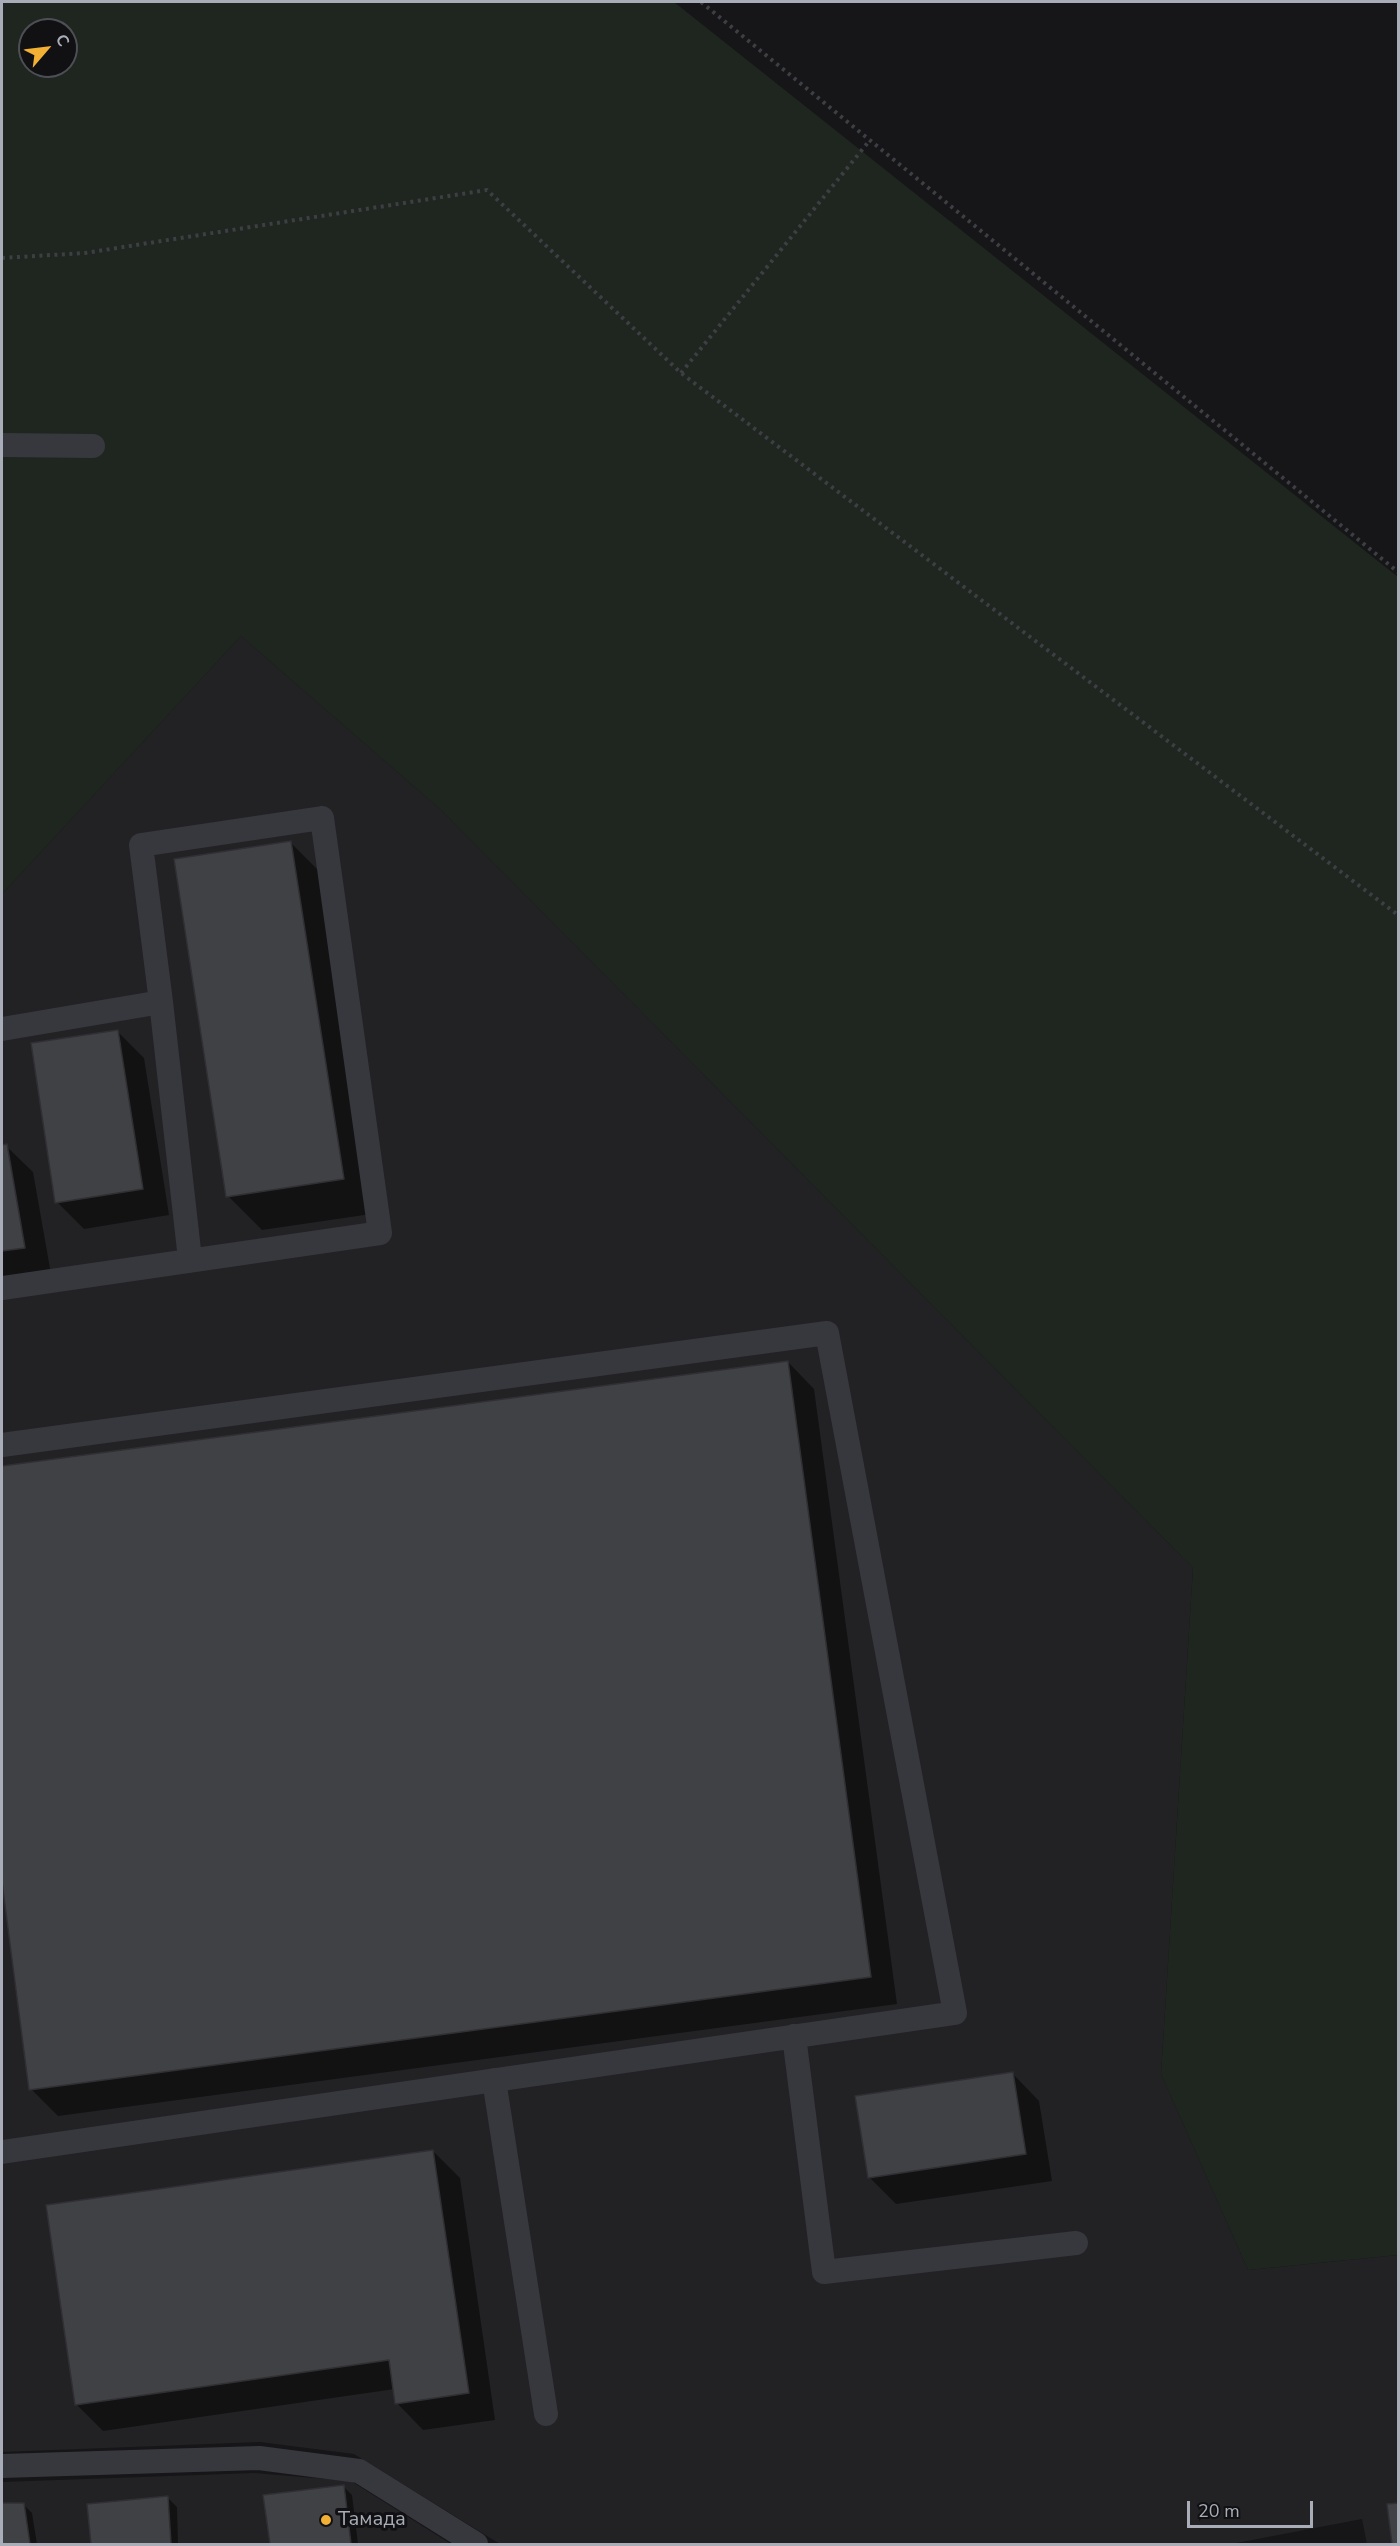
<!DOCTYPE html>
<html>
<head>
<meta charset="utf-8">
<style>
  body { margin:0 }
  #map { position:relative; width:1400px; height:2546px; overflow:hidden; background:#161618; font-family:"Nunito Sans",sans-serif }
  canvas { display:block }
  .frame { position:absolute; inset:0; border:3px solid #a8adb8; pointer-events:none }
  .north { position:absolute; left:18px; top:18px; width:60px; height:60px; box-sizing:border-box; background:#111113; border:2px solid #4d4f55; border-radius:50%; rotate:62deg; font-size:16px; font-weight:700; line-height:24px; text-align:center; color:#a8adb8 }
  .north::after { content:''; display:block; margin:auto; width:21px; height:27px; background:#f2b134; clip-path:polygon(50% 0,100% 100%,50% 72%,0 100%) }
  .scale { position:absolute; left:1187px; top:2501px; width:126px; height:27px; box-sizing:border-box; border:3px solid #a8adb8; border-top:0; padding-left:8px; font-size:18px; line-height:21px; white-space:nowrap; color:#a8adb8; -webkit-text-stroke:4px #111113; paint-order:stroke }
</style>
</head>
<body>
<div id="map">
<canvas width="1400" height="2546"></canvas>
<div class="frame"></div>
<div class="north">С</div>
<div class="scale">20 m</div>
</div>
<script>
const ctx = document.querySelector('canvas').getContext('2d');
ctx.lineJoin = 'round';
function paint(path, color) {
  ctx.fillStyle = color;
  ctx.fill(path, 'evenodd');
}
function strokePath(path, color, width, dash) {
  ctx.strokeStyle = color;
  ctx.lineWidth = width;
  ctx.lineCap = dash ? 'butt' : 'round';
  ctx.setLineDash(dash || []);
  ctx.stroke(path);
}
function label(font, color, halo, rows, align = 'center') {
  ctx.font = font + ' "Nunito Sans",sans-serif';
  ctx.lineWidth = 6;
  ctx.setLineDash([]);
  ctx.textBaseline = 'middle';
  ctx.strokeStyle = halo;
  ctx.fillStyle = color;
  for (const [text, x, y, turn = 0] of rows) {
    ctx.save();
    ctx.translate(x, y);
    ctx.rotate((+turn || 0) * Math.PI / 180);
    ctx.textAlign = isNaN(turn) ? turn : align;
    if (halo) ctx.strokeText(text, 0, 0);
    ctx.fillText(text, 0, 0);
    ctx.restore();
  }
}
const built = new Path2D(`
  M241,636L441,810L1193,1568L1161,2074L1248,2270L1398,2255V2544H1367L1362,2519L1231,2544H500L354,2454L260,2442L2,2452V894Z
  M254,2473L351,2481L451,2544H2V2482Z`);
const green = new Path2D(`
  M2,2H674L1398,577V2255L1248,2270L1161,2074L1193,1568L441,810L241,636L2,894ZM30,30H66V66H30Z`);
const shadow = new Path2D(`
  M290,842L325,877L378,1213L262,1230L228,1196Z
  M117,1031L144,1058L169,1215L84,1229L57,1202Z
  M2,1146H6L33,1172L51,1274L2,1282Z
  M788,1362L814,1389L897,2004L58,2116L31,2089L2,1871V1467Z
  M1013,2074L1039,2101L1052,2181L896,2204L869,2177Z
  M433,2151L460,2178L495,2420L423,2430L397,2403L395,2389L103,2431L76,2404Z
  M343,2486L352,2495L358,2544H271L265,2497Z
  M168,2498L177,2507L178,2544H92L88,2505Z
  M2,2504H23L32,2513L37,2544H2Z
  M1398,2504V2544H1394L1388,2506Z`);
const building = new Path2D(`
  M291,841L344,1179L226,1197L174,859Z
  M118,1030L143,1189L55,1203L31,1043Z
  M7,1144L25,1248L2,1251V1145Z
  M788,1361L871,1977L29,2090L2,1882V1466Z
  M1013,2072L1026,2154L868,2178L855,2096Z
  M433,2150L469,2393L395,2404L389,2360L75,2405L46,2205Z
  M344,2485L351,2544H270L263,2495Z
  M168,2496L171,2544H91L87,2504Z
  M2,2503H24L30,2544H2Z
  M1398,2503V2544H1392L1387,2504Z`);
const path = new Path2D(`
  M701,2L1398,572
  M2,258L85,253L487,190L681,373L1398,915
  M681,373L870,140`);
const service = new Path2D(`
  M2,445L93,446
  M2,1029L161,1002
  M2,1288L380,1233L322,818L141,845L161,1002L190,1259
  M2,1445L827,1333L955,2013L2,2152
  M794,2036L824,2272L1076,2243
  M494,2080L546,2414
  M2,2466L259,2458L359,2471L476,2544`);
const markers = [
  [326,2520,6,"#f2b134"]
];
const poiNames = [
  ["Тамада",338,2520]
];
paint(built, '#222225');
paint(green, '#1e261f');
paint(shadow, '#0007');
paint(building, '#404145');
strokePath(building, '#303034', 1.5);
strokePath(path, '#3d3f44', 4, [3, 4.5]);
strokePath(service, '#37383d', 24);
for (const [x, y, r, color] of markers) {
  const dot = new Path2D();
  dot.arc(x, y, r, 0, 2 * Math.PI);
  ctx.fillStyle = color;
  ctx.fill(dot);
  strokePath(dot, '#111113', 2);
}
label('20px', '#a8adb8', '#111113', poiNames, 'left');
</script>
</body>
</html>
